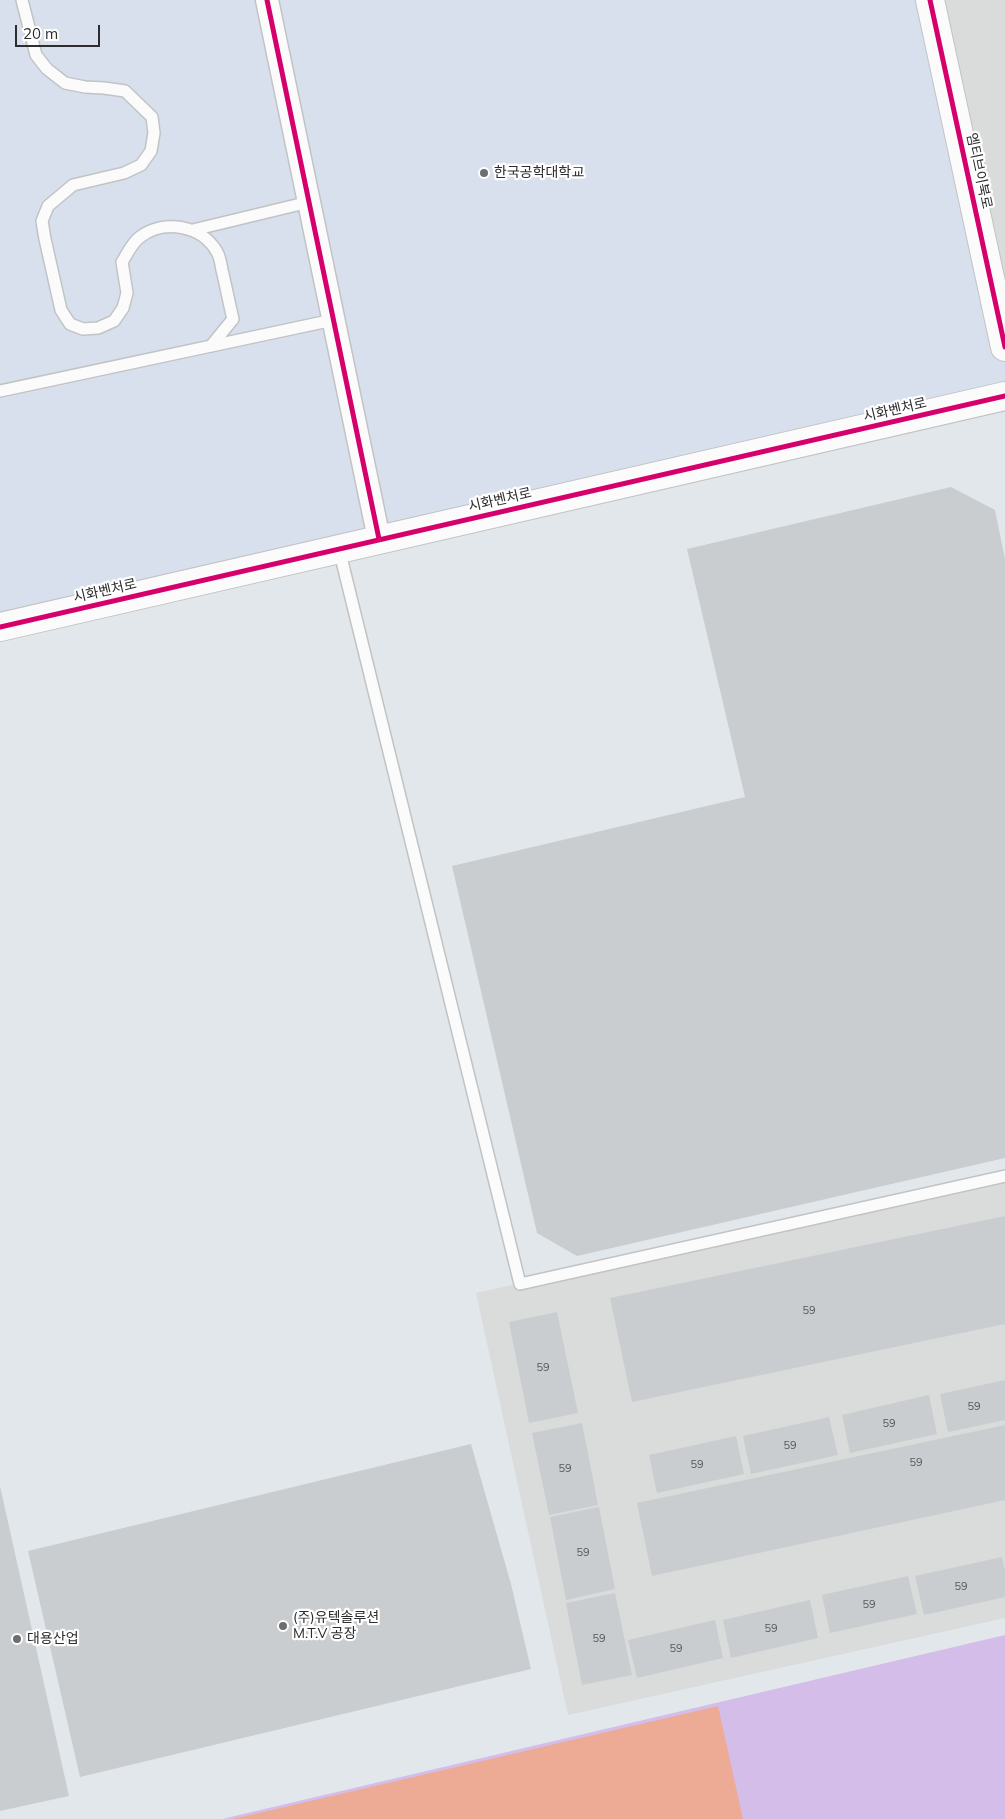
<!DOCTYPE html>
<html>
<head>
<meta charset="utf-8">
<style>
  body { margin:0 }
  #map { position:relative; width:1005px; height:1819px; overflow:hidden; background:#e2e7ec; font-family:Mulish,sans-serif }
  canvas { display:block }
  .scale { position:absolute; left:15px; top:25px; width:85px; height:22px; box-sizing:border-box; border:2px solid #2d2d2d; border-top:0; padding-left:6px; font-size:15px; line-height:18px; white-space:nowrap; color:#2d2d2d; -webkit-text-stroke:4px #fff; paint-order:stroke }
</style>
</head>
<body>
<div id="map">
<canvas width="1005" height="1819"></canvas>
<div class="scale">20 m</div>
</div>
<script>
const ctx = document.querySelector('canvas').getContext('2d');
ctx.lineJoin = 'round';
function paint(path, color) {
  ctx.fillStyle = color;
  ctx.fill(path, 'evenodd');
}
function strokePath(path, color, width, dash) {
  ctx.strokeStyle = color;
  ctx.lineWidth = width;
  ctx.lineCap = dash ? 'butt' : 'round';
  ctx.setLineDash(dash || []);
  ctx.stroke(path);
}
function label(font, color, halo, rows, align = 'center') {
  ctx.font = font + ' Mulish,"Noto Sans KR",sans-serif';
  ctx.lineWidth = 4.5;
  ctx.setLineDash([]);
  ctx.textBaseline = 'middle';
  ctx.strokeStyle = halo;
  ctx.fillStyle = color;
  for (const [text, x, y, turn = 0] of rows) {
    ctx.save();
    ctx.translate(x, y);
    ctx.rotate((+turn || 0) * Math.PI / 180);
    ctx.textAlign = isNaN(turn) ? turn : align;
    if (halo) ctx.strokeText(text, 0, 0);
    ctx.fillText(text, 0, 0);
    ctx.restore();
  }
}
const industrial = new Path2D(`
  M930,0H1005V347Z
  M1005,1176V1618L568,1715L476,1293Z`);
const education = new Path2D(`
  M0,0H931L1005,346V396L0,627Z`);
const green = new Path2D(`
  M1005,1635V1819H222Z`);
const water = new Path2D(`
  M718,1706L743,1819H233Z`);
const building = new Path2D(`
  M951,487L995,510L1005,559V1158L577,1256L537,1233L452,866L745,797L687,549Z
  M1005,1216V1324L632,1402L610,1298Z
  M557,1312L578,1413L529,1423L509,1322Z
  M1005,1380V1420L948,1432L940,1394Z
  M929,1395L937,1434L850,1453L842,1415Z
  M829,1417L838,1455L751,1474L743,1436Z
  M582,1423L598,1505L549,1515L532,1433Z
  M1005,1425V1500L652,1576L637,1503Z
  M736,1436L744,1474L657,1493L649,1455Z
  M471,1444L511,1584L531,1669L80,1777L28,1551Z
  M0,1486L69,1796L0,1811Z
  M599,1507L615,1589L566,1600L550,1517Z
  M1002,1557L1005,1571V1597L924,1615L915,1576Z
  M908,1576L917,1614L830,1633L822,1595Z
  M615,1593L632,1675L582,1685L566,1603Z
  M810,1600L818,1638L731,1658L723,1620Z
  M715,1620L723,1658L637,1678L628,1640Z`);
const lane = new Path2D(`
  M22,0L36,55L47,69L65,83L85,87L104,88L125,91L152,117L154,133L151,151L141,165L124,173L73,185L48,206L42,221L45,239L61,310L70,324L83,329L98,328L114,321L123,308L127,293L122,262C127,254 132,243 140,237C164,219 202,225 217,252C220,257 221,264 222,270C226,286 229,303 233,319L211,346
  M193,230L309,202
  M0,391L333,320
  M339,549L520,1284L1005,1176`);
const street = new Path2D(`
  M267,0L379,539`);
const secondary = new Path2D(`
  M930,0L1005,347
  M0,627L1005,396`);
const cycleway = new Path2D(`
  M267,0L379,539
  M930,0L1005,347
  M0,627L1005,396`);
const markers = [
  [484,173,5,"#6c6e70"],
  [283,1626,5,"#6c6e70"],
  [17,1639,5,"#6c6e70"]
];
const numberNames = [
  ["59",809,1311],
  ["59",543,1368],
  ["59",974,1407],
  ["59",889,1424],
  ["59",790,1446],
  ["59",916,1463],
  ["59",697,1465],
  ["59",565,1469],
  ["59",583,1553],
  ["59",961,1587],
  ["59",869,1605],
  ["59",771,1629],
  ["59",599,1639],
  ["59",676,1649]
];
const streetNames = [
  ["엠티브이북로",979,171,78],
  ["시화벤처로",895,410,-13],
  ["시화벤처로",500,500,-13],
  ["시화벤처로",105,591,-13]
];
const poiNames = [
  ["한국공학대학교",494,173],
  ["(주)유텍솔루션",293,1618],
  ["M.T.V 공장",293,1634],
  ["대용산업",27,1639]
];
paint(industrial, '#d9dcda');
paint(education, '#d8e0ee');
paint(green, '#d5bde9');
paint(water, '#edab96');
paint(building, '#cacdd0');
strokePath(lane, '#c2c3c3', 14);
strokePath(street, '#c2c3c3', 25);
strokePath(secondary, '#c2c3c3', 30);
strokePath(lane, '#fbfbfc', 11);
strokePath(street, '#fbfbfc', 22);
strokePath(secondary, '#fbfbfc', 28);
strokePath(cycleway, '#d6006c', 5);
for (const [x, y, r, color] of markers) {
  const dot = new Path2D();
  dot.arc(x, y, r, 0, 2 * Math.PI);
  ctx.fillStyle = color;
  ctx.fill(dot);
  strokePath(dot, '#fff', 2);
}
label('11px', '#565758', null, numberNames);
label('14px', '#2d2d2d', '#fff', streetNames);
label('14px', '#2d2d2d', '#fff', poiNames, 'left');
</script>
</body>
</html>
